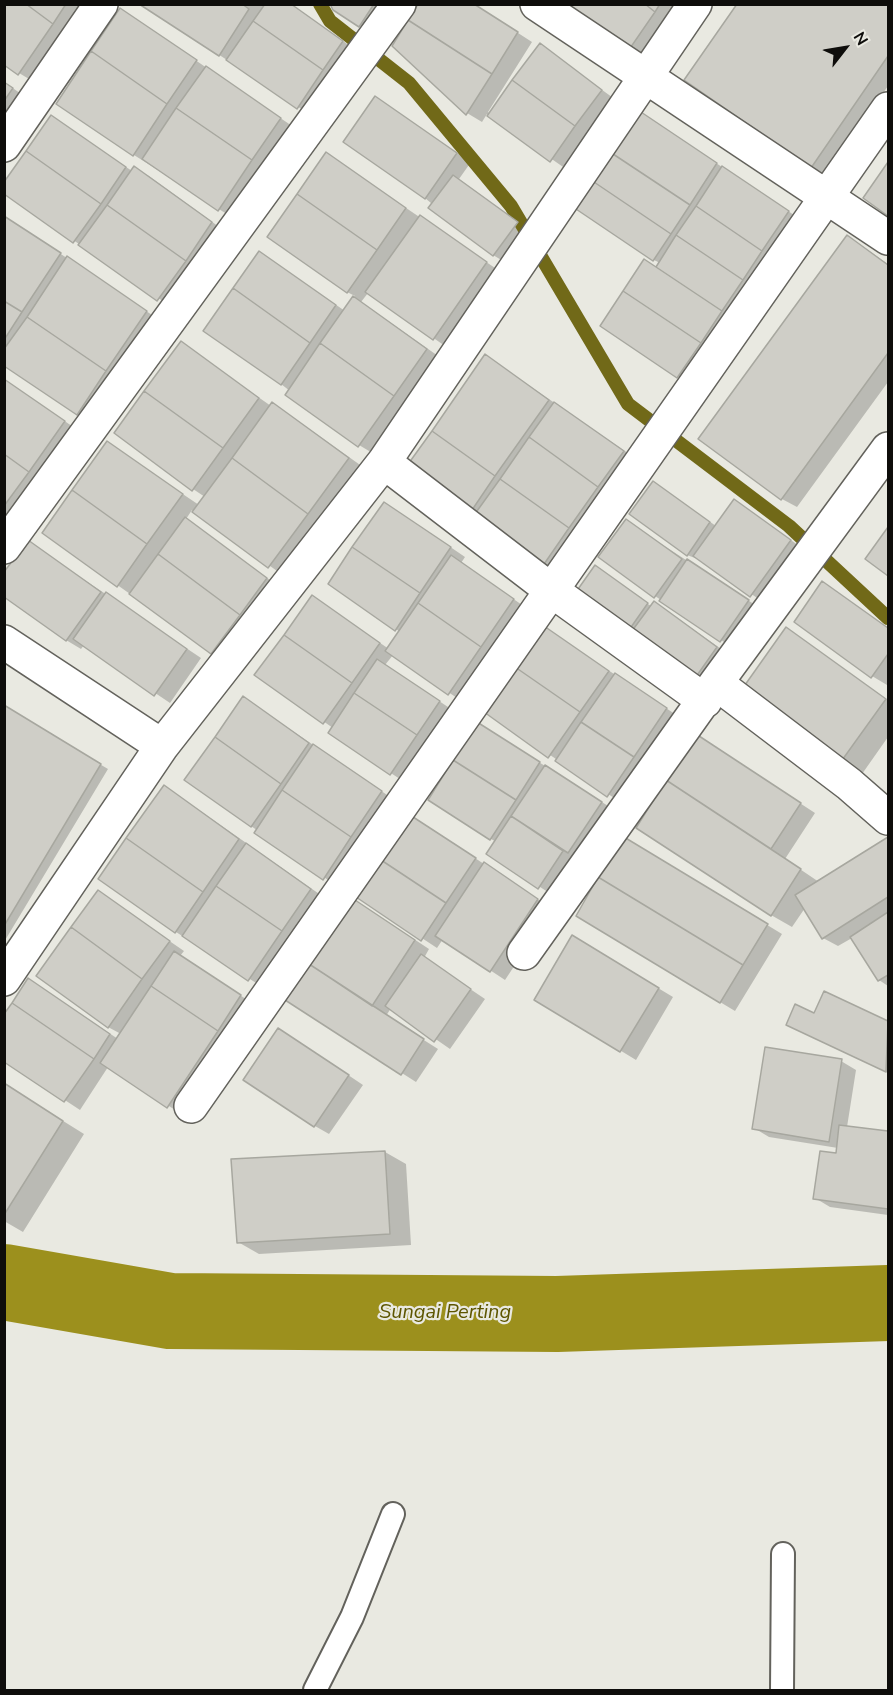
<!DOCTYPE html>
<html>
<head>
<meta charset="utf-8">
<style>
  body { margin:0 }
  #map { position:relative; width:893px; height:1695px; overflow:hidden; background:#e9e9e1; font-family:"Nunito Sans",sans-serif }
  canvas { display:block }
  .frame { position:absolute; inset:0; border:6px solid #0e0d0b; pointer-events:none }
  .north { position:absolute; left:815px; top:18px; width:60px; height:60px; -webkit-text-stroke:4px #e9e9e1; paint-order:stroke; rotate:59deg; font-size:16px; font-weight:700; line-height:24px; text-align:center; color:#0e0d0b }
  .north::after { content:''; display:block; margin:auto; width:21px; height:27px; background:#0e0d0b; clip-path:polygon(50% 0,100% 100%,50% 72%,0 100%) }
</style>
</head>
<body>
<div id="map">
<canvas width="893" height="1695"></canvas>
<div class="frame"></div>
<div class="north">N</div>
</div>
<script>
const ctx = document.querySelector('canvas').getContext('2d');
ctx.lineJoin = 'round';
function paint(path, color) {
  ctx.fillStyle = color;
  ctx.fill(path, 'evenodd');
}
function strokePath(path, color, width, dash) {
  ctx.strokeStyle = color;
  ctx.lineWidth = width;
  ctx.lineCap = dash ? 'butt' : 'round';
  ctx.setLineDash(dash || []);
  ctx.stroke(path);
}
function label(font, color, halo, rows, align = 'center') {
  ctx.font = font + ' "Nunito Sans",sans-serif';
  ctx.lineWidth = 4.5;
  ctx.setLineDash([]);
  ctx.textBaseline = 'middle';
  ctx.strokeStyle = halo;
  ctx.fillStyle = color;
  for (const [text, x, y, turn = 0] of rows) {
    ctx.save();
    ctx.translate(x, y);
    ctx.rotate((+turn || 0) * Math.PI / 180);
    ctx.textAlign = isNaN(turn) ? turn : align;
    if (halo) ctx.strokeText(text, 0, 0);
    ctx.fillText(text, 0, 0);
    ctx.restore();
  }
}
const shadow = new Path2D(`
  M4,4H87L34,82L19,73Z
  M142,4H291L357,51L312,116Z
  M331,4H403L381,38Z
  M473,4L532,42L488,112L490,114L540,45L616,100L566,169L487,114L482,122L467,113L394,46Z
  M551,4H680L639,65Z
  M739,4H888V86L826,175L812,167Z
  M135,19L295,128L233,218L134,155Z
  M4,82L27,98L4,131Z
  M375,98L471,162L459,179L532,232L508,264L493,255L425,198Z
  M52,117L132,171L134,168L149,176L226,232L173,308L4,193Z
  M650,119L803,221L693,386L602,326L660,263L654,260Z
  M326,154L501,272L448,348L368,293L361,302L441,358L374,454L359,445L281,384L260,253L345,311L355,296L347,292Z
  M888,165V214L865,197Z
  M4,216L161,321L93,422L4,364Z
  M848,236L888,264V382L797,507L782,499Z
  M181,343L271,406L287,413L363,467L284,576L192,510L186,519L281,588L226,662L44,533L107,443L199,505L205,497L193,489Z
  M486,356L638,460L557,575L470,512Z
  M4,379L79,431L15,521L4,515Z
  M654,483L716,526L735,501L805,550L766,604L703,561L687,555Z
  M399,512L465,557L461,563L528,609L463,702L393,655L385,665L454,711L406,783L330,733L333,728L257,675L312,597L389,649L400,632L396,629Z
  M626,521L763,610L736,650L655,596Z
  M888,529V574L867,559Z
  M28,542L201,658L170,703L84,645L81,649L66,640Z
  M595,567L642,598L641,600L653,607L654,603L669,612L731,656L709,688L629,628Z
  M823,583L888,628L887,685L872,676Z
  M544,628L681,718L623,804L486,712Z
  M786,629L888,700V737L862,774L841,762Z
  M244,698L396,801L338,887L251,826Z
  M4,707L108,769L4,942Z
  M493,733L616,811L554,896L489,854L496,842L430,800Z
  M711,745L815,813L785,859L819,882L888,839V986L879,980L852,938L838,946L823,938L805,908L792,927L771,915L672,785Z
  M179,796L325,898L264,988L176,932Z
  M425,825L552,909L505,980L443,939L437,948L358,896Z
  M639,847L782,934L735,1011L720,1002Z
  M98,892L184,951L180,956L255,1005L183,1115L108,1067L80,1110L4,1060L43,989L118,1039L121,1034L108,1027Z
  M367,908L429,949L424,958L485,999L450,1049L391,1008L386,1016L438,1049L416,1082L287,1000Z
  M573,937L673,997L636,1060L536,999Z
  M825,993L888,1023V1073L787,1025L815,1015Z
  M293,1038L363,1085L329,1134L315,1126Z
  M841,1061L856,1070L847,1127L888,1133V1215L830,1207L815,1198L838,1148L769,1137L754,1128Z
  M4,1084L84,1134L23,1232L4,1221Z
  M385,1152L406,1164L411,1245L259,1254L238,1242Z`);
const stream = new Path2D(`
  M320,4L330,21L409,83L511,206L628,404L789,526L888,618`);
const river = new Path2D(`
  M4,1282L170,1311L557,1314L888,1303`);
const building = new Path2D(`
  M4,4H26L53,24L18,75L4,65Z
  M26,4H66L53,24Z
  M139,4H242L249,9L219,56Z
  M265,4H291L343,41L323,70L253,21Z
  M330,4H374L359,27L333,10Z
  M418,4H474L518,32L492,74L408,20Z
  M548,4H645L655,12L624,57Z
  M645,4H660L655,12Z
  M737,4H888V56L811,168L684,80Z
  M120,8L197,60L167,104L91,51Z
  M408,20L492,74L466,115L392,46Z
  M253,21L323,70L297,109L226,60Z
  M540,43L602,90L575,126L512,80Z
  M91,51L167,104L133,156L56,104Z
  M206,66L281,118L252,160L176,108Z
  M512,80L575,126L550,162L487,116Z
  M4,82L13,88L4,101Z
  M375,96L457,153L425,199L343,142Z
  M176,108L252,160L218,211L142,159Z
  M635,108L717,163L690,205L607,150Z
  M51,115L126,167L101,204L26,151Z
  M607,150L690,205L671,234L588,178Z
  M26,151L101,204L73,243L4,194V182Z
  M326,152L406,208L377,250L297,194Z
  M888,162V216L863,198Z
  M134,166L212,222L186,261L107,205Z
  M722,166L789,211L762,251L696,206Z
  M453,175L518,222L493,256L428,208Z
  M588,178L671,234L653,261L570,205Z
  M297,194L377,250L347,293L267,237Z
  M107,205L186,261L157,301L78,245Z
  M696,206L762,251L743,280L676,235Z
  M420,215L487,262L433,340L365,292Z
  M4,216L61,253L22,312L4,301Z
  M676,235L743,280L722,311L656,267Z
  M847,235L888,265V353L781,500L698,439Z
  M259,251L336,305L310,343L233,288Z
  M67,256L147,311L106,371L27,317Z
  M644,259L722,311L701,343L623,291Z
  M233,288L310,343L281,385L203,331Z
  M623,291L701,343L677,378L600,326Z
  M353,296L427,349L394,396L320,343Z
  M4,301L22,312L4,340Z
  M27,317L106,371L77,415L4,366V349Z
  M181,341L259,398L223,448L144,391Z
  M320,343L394,396L358,447L285,395Z
  M485,354L549,400L495,476L432,431Z
  M4,379L65,421L29,472L4,454Z
  M144,391L223,448L192,491L114,433Z
  M272,402L349,458L308,514L232,458Z
  M554,402L624,451L598,487L529,437Z
  M432,431L495,476L470,513L406,467Z
  M529,437L598,487L569,528L500,479Z
  M107,441L183,494L147,544L72,490Z
  M4,454L29,472L4,506Z
  M232,458L308,514L268,568L192,512Z
  M500,479L569,528L542,567L472,518Z
  M653,481L710,522L687,556L629,514Z
  M72,490L147,544L117,587L42,533Z
  M734,499L791,540L750,597L693,556Z
  M384,502L451,547L420,593L352,547Z
  M185,517L267,578L240,615L158,554Z
  M626,519L682,559L654,598L598,557Z
  M888,527V576L865,559Z
  M28,540L101,592L66,641L4,597V572Z
  M352,547L420,593L395,631L328,584Z
  M158,554L240,615L211,654L129,594Z
  M451,555L514,599L481,647L418,603Z
  M687,559L749,600L720,642L659,601Z
  M595,565L648,603L629,630L576,592Z
  M822,581L888,628V654L871,678L794,622Z
  M106,592L187,649L154,696L73,639Z
  M312,595L380,643L352,683L284,635Z
  M654,601L717,647L693,681L629,635Z
  M418,603L481,647L448,695L385,651Z
  M544,626L609,671L580,712L515,667Z
  M786,627L886,699L840,763L740,692Z
  M284,635L352,683L323,724L254,675Z
  M377,659L440,701L417,735L354,693Z
  M515,667L580,712L548,758L484,712Z
  M615,673L667,708L634,757L581,722Z
  M354,693L417,735L390,775L328,733Z
  M243,696L309,743L281,784L215,737Z
  M4,705L101,764L4,926Z
  M477,722L540,762L516,800L453,760Z
  M581,722L634,757L607,797L555,761Z
  M696,734L801,803L771,849L666,780Z
  M215,737L281,784L251,827L184,780Z
  M313,744L382,791L351,837L282,790Z
  M453,760L516,800L490,840L428,800Z
  M545,765L602,802L568,853L511,816Z
  M666,780L801,869L771,916L636,828Z
  M164,785L239,839L203,892L126,838Z
  M282,790L351,837L323,880L254,833Z
  M410,815L476,858L446,903L381,860Z
  M511,816L563,851L538,889L486,854Z
  M624,837L768,924L743,965L598,877Z
  M888,837V897L822,939L795,895Z
  M126,838L203,892L175,933L98,879Z
  M246,843L311,889L282,931L216,886Z
  M381,860L446,903L421,941L356,897Z
  M484,862L538,899L490,972L435,936Z
  M598,877L743,965L720,1003L576,916Z
  M216,886L282,931L248,981L182,936Z
  M98,890L170,941L142,979L71,927Z
  M352,898L415,940L372,1006L309,964Z
  M888,912V975L878,981L850,937Z
  M71,927L142,979L108,1028L36,976Z
  M572,935L659,988L620,1052L534,1000Z
  M174,951L241,995L218,1031L151,986Z
  M421,954L471,989L434,1042L385,1006Z
  M309,964L424,1039L401,1075L285,1000Z
  M28,978L110,1034L94,1059L12,1003Z
  M151,986L218,1031L167,1108L100,1063Z
  M824,991L888,1021L886,1072L786,1025L795,1004L814,1013Z
  M12,1003L94,1059L64,1102L4,1062V1014Z
  M278,1028L349,1075L314,1127L243,1080Z
  M765,1047L842,1059L829,1142L752,1129Z
  M4,1083L63,1121L4,1215Z
  M839,1125L888,1131V1209L813,1199L820,1151L836,1153Z
  M385,1151L390,1234L237,1243L231,1159Z`);
const lane = new Path2D(`
  M315,1690L352,1617L393,1514
  M782,1690L783,1554`);
const street = new Path2D(`
  M537,4L888,238
  M4,145L101,4
  M384,462L551,590L705,701
  M4,547L399,4
  M4,642L162,746
  M716,683L849,784L888,818
  M524,953L716,683L888,449
  M4,979L162,746L384,462L695,4
  M191,1106L888,109`);
const waterNames = [
  ["Sungai Perting",445,1313]
];
paint(shadow, '#0003');
strokePath(stream, '#716918', 14);
strokePath(river, '#9c901d', 76);
paint(building, '#cfcec7');
strokePath(building, '#a7a79f', 1.5);
strokePath(lane, '#63625c', 26);
strokePath(street, '#63625c', 36);
strokePath(lane, '#fff', 22);
strokePath(street, '#fff', 33);
label('italic 20px', '#5d5500', '#e9e9e1', waterNames);
</script>
</body>
</html>
